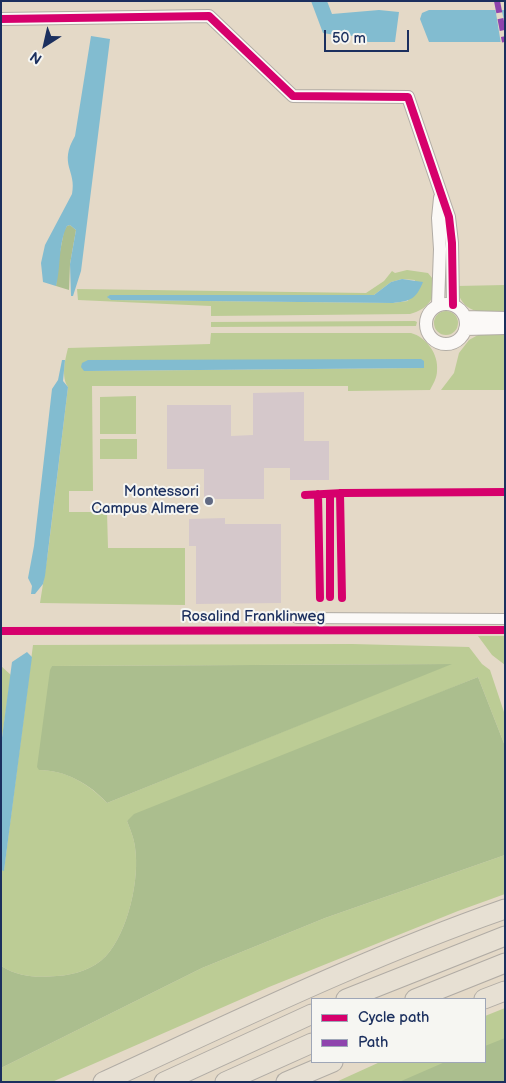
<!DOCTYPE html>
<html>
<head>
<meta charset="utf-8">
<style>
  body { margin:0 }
  #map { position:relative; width:506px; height:1083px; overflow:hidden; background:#e4d9c7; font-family:"Balsamiq Sans",sans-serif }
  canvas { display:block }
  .frame { position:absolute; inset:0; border:2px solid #1b2f5e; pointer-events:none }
  .legend { position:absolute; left:311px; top:998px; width:175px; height:65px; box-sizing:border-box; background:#f6f6f2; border:1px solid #9ea6b7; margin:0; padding:6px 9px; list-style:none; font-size:15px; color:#1b2f5e }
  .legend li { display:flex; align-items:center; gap:10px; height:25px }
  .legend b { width:25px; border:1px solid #9ea6b7 }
  .north { position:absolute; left:20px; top:20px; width:50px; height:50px; -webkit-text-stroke:4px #f6f6f2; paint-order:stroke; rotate:215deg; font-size:14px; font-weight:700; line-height:20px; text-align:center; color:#1b2f5e }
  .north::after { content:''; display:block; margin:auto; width:18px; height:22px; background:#1b2f5e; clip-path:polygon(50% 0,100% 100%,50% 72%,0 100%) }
  .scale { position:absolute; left:324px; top:30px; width:85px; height:22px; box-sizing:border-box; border:2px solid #1b2f5e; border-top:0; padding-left:6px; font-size:15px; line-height:18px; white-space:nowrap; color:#1b2f5e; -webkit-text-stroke:4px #f6f6f2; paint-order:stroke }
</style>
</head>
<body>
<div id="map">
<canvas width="506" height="1083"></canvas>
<div class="frame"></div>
<ul class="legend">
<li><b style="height:6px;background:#d6006c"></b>Cycle path</li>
<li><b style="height:6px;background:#8e44ad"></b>Path</li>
</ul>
<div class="north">N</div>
<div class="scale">50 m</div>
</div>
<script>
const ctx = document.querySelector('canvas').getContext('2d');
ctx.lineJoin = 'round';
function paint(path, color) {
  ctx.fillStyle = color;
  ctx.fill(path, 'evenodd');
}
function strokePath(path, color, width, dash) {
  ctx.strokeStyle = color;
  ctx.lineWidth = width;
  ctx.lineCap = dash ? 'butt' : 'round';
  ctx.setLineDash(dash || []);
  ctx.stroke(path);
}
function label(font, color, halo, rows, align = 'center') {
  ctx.font = font + ' "Balsamiq Sans",sans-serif';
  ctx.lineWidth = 4;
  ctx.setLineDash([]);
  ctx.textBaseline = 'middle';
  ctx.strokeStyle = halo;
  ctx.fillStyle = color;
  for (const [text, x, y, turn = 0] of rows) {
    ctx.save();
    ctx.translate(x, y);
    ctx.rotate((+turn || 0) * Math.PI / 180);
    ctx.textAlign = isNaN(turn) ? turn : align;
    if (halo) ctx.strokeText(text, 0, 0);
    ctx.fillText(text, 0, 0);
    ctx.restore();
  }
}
const green = new Path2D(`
  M407,270L428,273L437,284C432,301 428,309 410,314L211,316V306L78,300L77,289L366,293L384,281L392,271L395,273ZM402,279L415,280L408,301L393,303L112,300L109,299L108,296L374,295L391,282Z
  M505,285V315C483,313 460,314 457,286Z
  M434 323a12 12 0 1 1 24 0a12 12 0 1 1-24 0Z
  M415,321L417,322L416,326L211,327V322Z
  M211,333H411C426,337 439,354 437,371C437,378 433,384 430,390L348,391V386H92L93,491H69V512H107L108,548H185V605L40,603L48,552L68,387C61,377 65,360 68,348L210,344ZM88,360L424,361V368L88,371Z
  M505,333V390H441L454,373L459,353L469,340L478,335Z
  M136,396V434H100V397Z
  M137,439V459H100V439Z
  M478,636H505V665L492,655Z
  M352,644L469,647L482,664L490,670L505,715V746L478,677L127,821C130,829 134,838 135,847C140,879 128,932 106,956C94,969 74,975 57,976C37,978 19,977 1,966V870H4L33,645ZM450,664L107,803C89,784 66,770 39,770L52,666Z
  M1,666L11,675L1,745Z
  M505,855V894L458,911L269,987L52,1082H1V1068L202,968L325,918Z
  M505,1008V1082H336L380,1062H485V1016Z`);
const forest = new Path2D(`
  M70,225L76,230L70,264L69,290L56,286L58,262L64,231L67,226Z
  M452,664L107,803C90,784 65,770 39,770L37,767L50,670L52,666Z
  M478,677L505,746V855L325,918L202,968L1,1068V966C19,977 37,978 57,976C74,975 94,969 106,956C128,932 140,879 135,847C134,838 130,829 127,821L134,814Z
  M505,1038V1082H399L445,1062H485V1046Z`);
const water = new Path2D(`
  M311,1H327L332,14L379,10L399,12L395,42H368L356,36L335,35L323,33Z
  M429,10H505V42H429L420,19L422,13Z
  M91,36L110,39L81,271L73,296H71L70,264L76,230L70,225L67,226C58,244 61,268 56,286L43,282L41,263L45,245L72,194C77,170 58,165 75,136Z
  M402,279L423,282C416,299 411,301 393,303L111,300L107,297L110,295H374L391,282Z
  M421,359L424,361V368L88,371H84L81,367L82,363L88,360Z
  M62,360H65L63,381L68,387L45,576L43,584L35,594H31L32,586L28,578L34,546L52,389L58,380Z
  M27,652L32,657L4,871L1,870V745L12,662Z`);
const pier = new Path2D(`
  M495,7H501L505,25V44H501Z`);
const building = new Path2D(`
  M304,392V441H329V480H290V468H264V499H204V469H167V405H231V436L253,435V393Z
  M225,518V524H281V603L196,604V546H189V519Z`);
const minor = new Path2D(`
  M297,618L505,619`);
const tertiary = new Path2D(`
  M1,19L209,16L293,96L408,97L449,217L452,243L453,305
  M426 324a20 20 0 1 1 40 0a20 20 0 1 1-40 0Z
  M438,305L440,249L438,218L440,198
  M465,317L505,318
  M465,329L505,328`);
const motorway = new Path2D(`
  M346,999L505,936
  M415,999L505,963
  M484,999L505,991
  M103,1082C236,1021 367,957 505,909
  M164,1082L312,1014
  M225,1082L312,1043
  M286,1082L333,1062`);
const quiet = new Path2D(`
  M497,1L505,42`);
const cycleway = new Path2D(`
  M1,19L209,16L293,96L408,97L449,217L452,243L453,305
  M340,493L342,598
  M318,494L320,598
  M305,495L343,493L505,492
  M330,597V494
  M1,631L505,630`);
const markers = [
  [209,501,5,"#616a83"]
];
const poiNames = [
  ["Montessori",199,492],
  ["Campus Almere",199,509]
];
const streetNames = [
  ["Rosalind Franklinweg",253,617]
];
paint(green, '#bccc95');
paint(forest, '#abbe8e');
paint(water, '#82bcd0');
paint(pier, '#e4d9c7');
paint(building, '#d5c8cb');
strokePath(minor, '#b1aca5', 12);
strokePath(tertiary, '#b1aca5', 14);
strokePath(motorway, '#b1aca5', 21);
strokePath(minor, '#fbf9f7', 10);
strokePath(tertiary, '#fbf9f7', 12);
strokePath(motorway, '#e7e0d3', 19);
strokePath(quiet, '#8e44ad', 6, [12, 6]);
strokePath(cycleway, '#d6006c', 8);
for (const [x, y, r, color] of markers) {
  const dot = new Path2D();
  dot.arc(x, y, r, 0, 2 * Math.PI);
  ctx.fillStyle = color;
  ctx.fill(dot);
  strokePath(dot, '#f6f6f2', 2);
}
label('15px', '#1b2f5e', '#f6f6f2', poiNames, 'right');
label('15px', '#1b2f5e', '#f6f6f2', streetNames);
</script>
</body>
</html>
